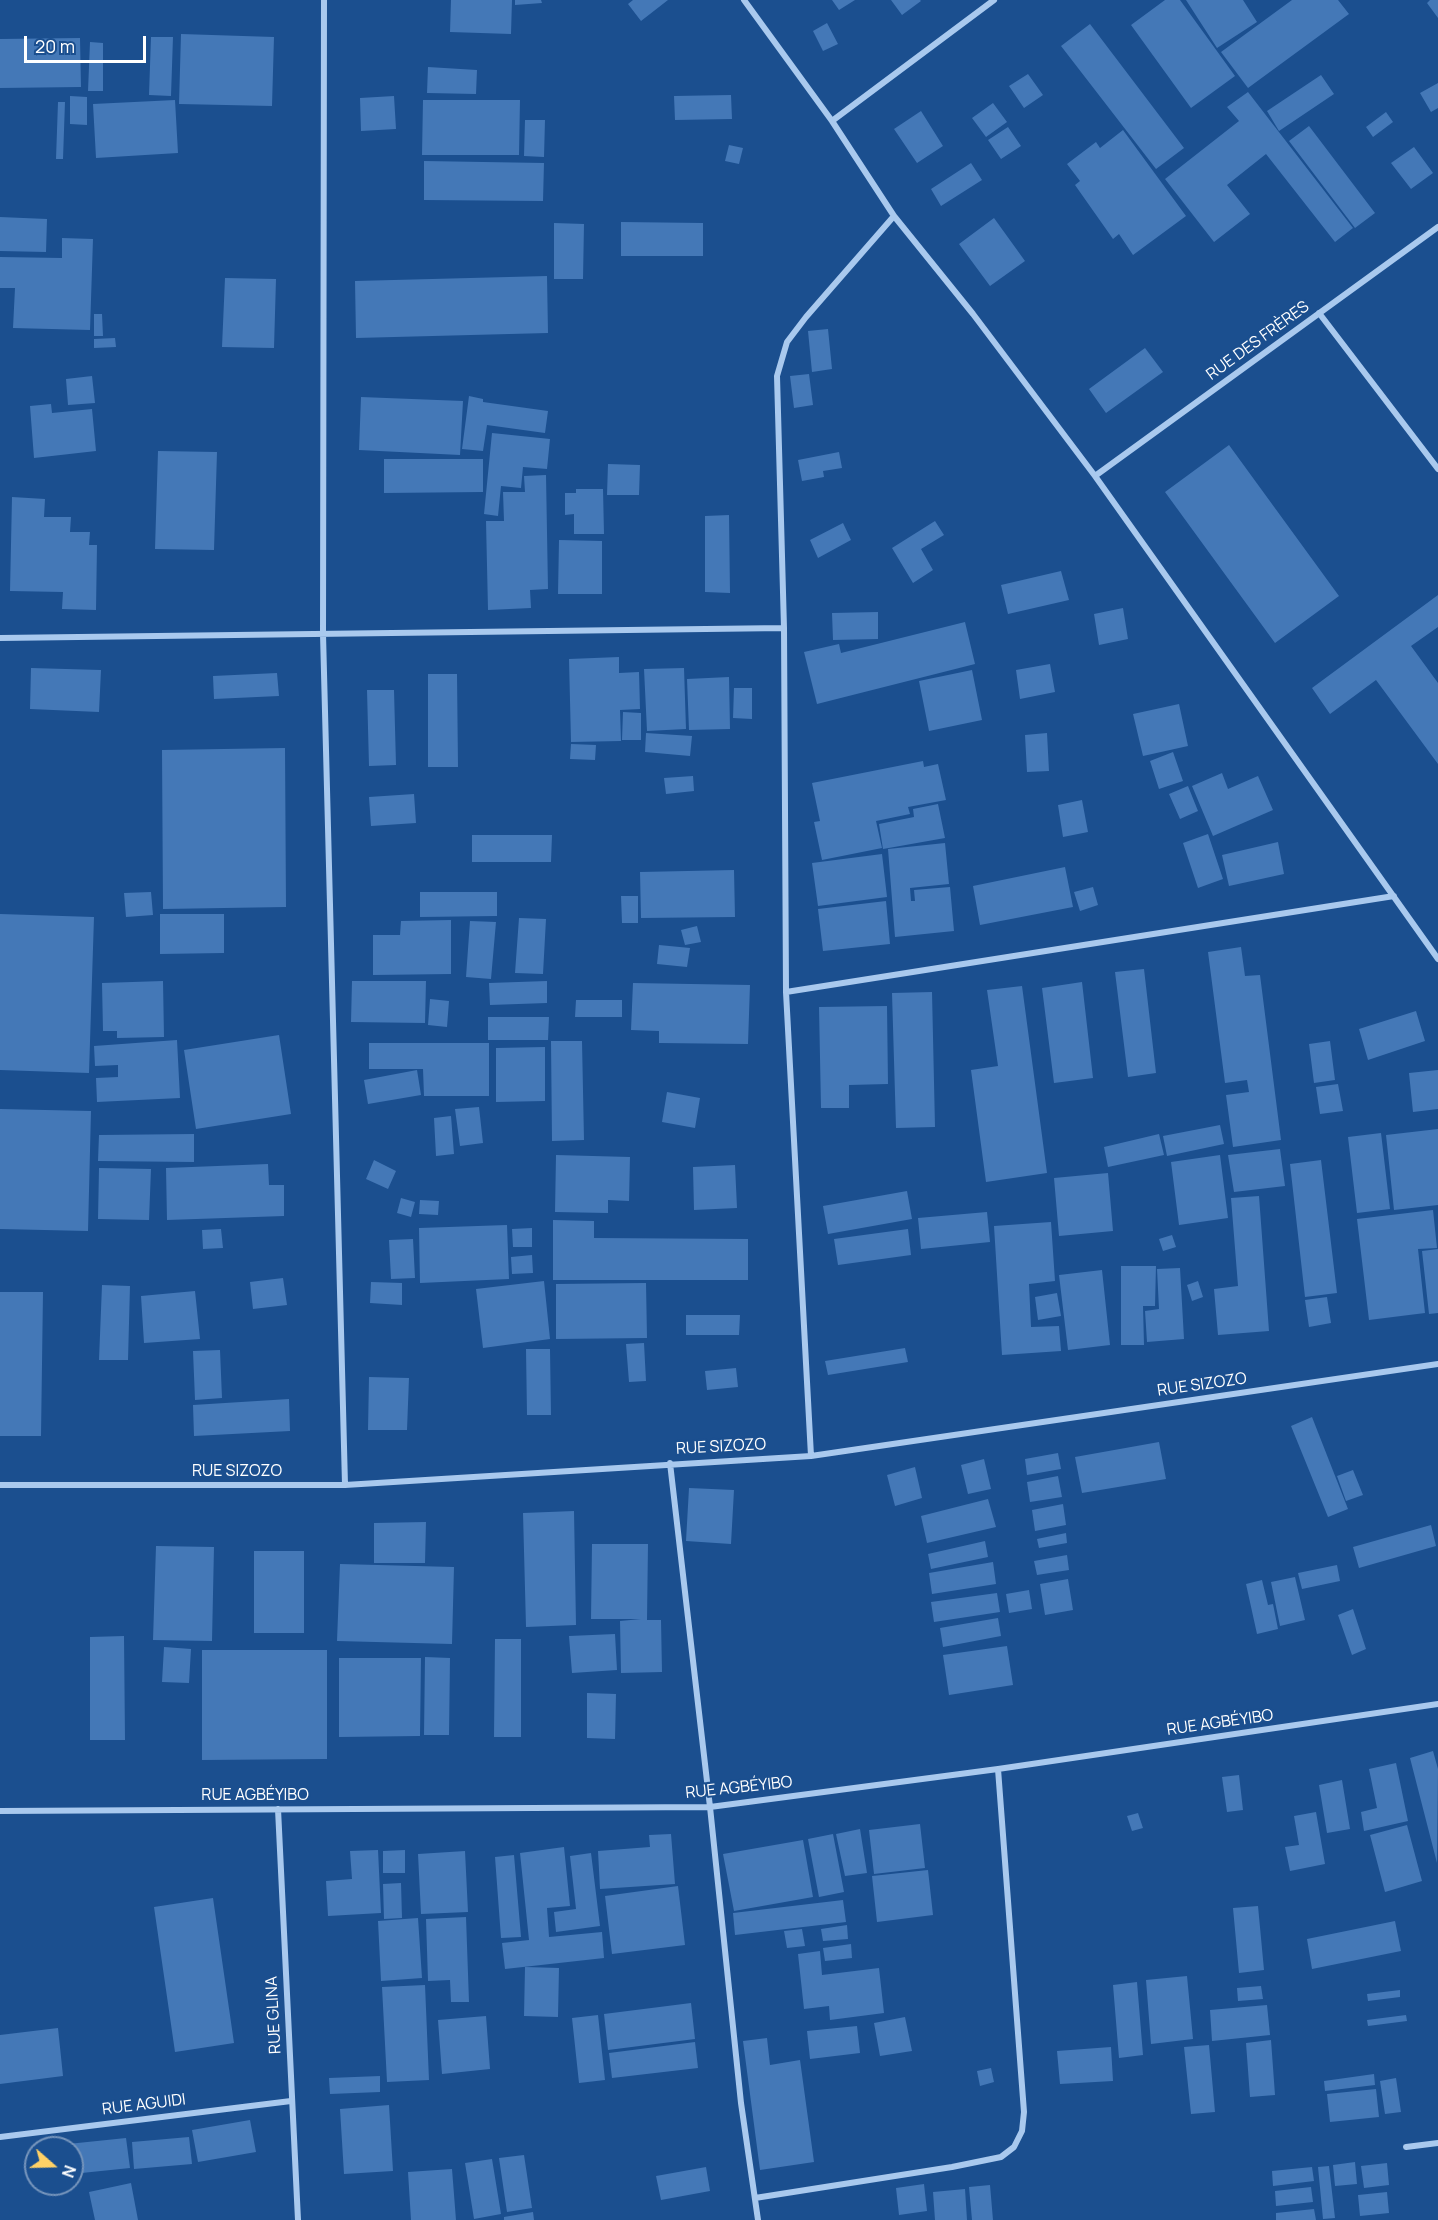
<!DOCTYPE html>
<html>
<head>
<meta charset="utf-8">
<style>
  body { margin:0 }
  #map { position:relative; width:1438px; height:2220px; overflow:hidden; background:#1b4f8f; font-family:Manrope,sans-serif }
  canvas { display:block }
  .north { position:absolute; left:24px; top:2136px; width:60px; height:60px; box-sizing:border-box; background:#1b4f8f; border:2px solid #7695bc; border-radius:50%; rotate:110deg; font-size:16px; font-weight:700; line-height:24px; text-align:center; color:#fff }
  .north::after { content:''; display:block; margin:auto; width:21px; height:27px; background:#ffd166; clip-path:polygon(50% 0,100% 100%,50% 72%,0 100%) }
  .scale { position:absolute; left:24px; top:36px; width:122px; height:27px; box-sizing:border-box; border:3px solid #fff; border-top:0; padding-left:8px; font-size:18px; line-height:21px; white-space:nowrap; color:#fff; -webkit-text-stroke:4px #1b4f8f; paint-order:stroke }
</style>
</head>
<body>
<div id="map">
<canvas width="1438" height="2220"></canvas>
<div class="north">N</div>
<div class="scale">20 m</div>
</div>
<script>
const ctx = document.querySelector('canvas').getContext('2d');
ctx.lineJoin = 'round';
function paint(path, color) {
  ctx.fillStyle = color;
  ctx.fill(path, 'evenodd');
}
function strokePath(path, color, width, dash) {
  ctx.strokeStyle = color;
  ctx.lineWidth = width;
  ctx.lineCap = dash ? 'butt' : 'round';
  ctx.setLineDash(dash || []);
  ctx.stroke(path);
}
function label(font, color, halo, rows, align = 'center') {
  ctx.font = font + ' Manrope,sans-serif';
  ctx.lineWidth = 4.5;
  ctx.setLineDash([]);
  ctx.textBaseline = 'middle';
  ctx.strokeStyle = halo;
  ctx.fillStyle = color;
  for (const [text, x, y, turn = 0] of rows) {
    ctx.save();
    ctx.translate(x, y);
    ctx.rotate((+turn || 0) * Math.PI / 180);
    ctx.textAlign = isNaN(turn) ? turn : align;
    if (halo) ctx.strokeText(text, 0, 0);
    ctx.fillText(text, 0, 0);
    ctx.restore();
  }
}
const building = new Path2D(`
  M451,0H512L511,34L450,32Z
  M515,0H541L542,3L515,5Z
  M633,0H668L641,21L628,4Z
  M832,0H855L839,10Z
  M891,0H920L921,1L902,15Z
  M1165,0H1180L1235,76L1191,108L1131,25Z
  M1186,0H1243L1257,22L1217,48Z
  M1292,0H1338L1349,14L1248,88L1221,52Z
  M1430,0H1438V18L1427,3Z
  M827,23L838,44L823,51L813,31Z
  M1090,24L1184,148L1156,169L1061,46Z
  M181,34L274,37L272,106L179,104Z
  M151,37H173L171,96L149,95Z
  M80,38L81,87L0,88V39Z
  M90,42L103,43V91H88Z
  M428,67L477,70L476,94L427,93Z
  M1028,74L1043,95L1024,108L1009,86Z
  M1321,75L1334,94L1279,131L1267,111Z
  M1438,83V108L1431,112L1420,93Z
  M1248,92L1353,228L1335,242L1266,154L1227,185L1250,214L1214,242L1165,179L1239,121L1227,107Z
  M731,95L732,119L675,120L674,96Z
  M70,96L87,97V125L70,124Z
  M394,96L396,129L361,131L360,98Z
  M175,100L178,153L96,158L93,104Z
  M423,100H520L519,155H422Z
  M58,102H65L63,159H56Z
  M993,103L1007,122L986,137L972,118Z
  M921,111L943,146L917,163L894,129Z
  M1386,112L1393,122L1373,137L1366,127Z
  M525,120H545L544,157L524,156Z
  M1309,126L1375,213L1355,228L1289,141Z
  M1008,127L1021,146L1001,159L988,140Z
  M1123,130L1186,216L1133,255L1119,234L1113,239L1075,185L1080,181L1067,164L1096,142L1100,148Z
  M729,145L743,148L739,164L725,161Z
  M1414,147L1433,173L1411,189L1391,163Z
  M424,161L544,163L543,201L424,200Z
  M971,163L982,180L941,206L931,189Z
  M0,217L47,219L46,252L0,251Z
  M994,218L1025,261L990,286L959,244Z
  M621,222L703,223V256H621Z
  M554,223L584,224L583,279H554Z
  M62,238L93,239L90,330L13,328L15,288H0V257L62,258Z
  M547,276L548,333L356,338L355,281Z
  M225,278L276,279L274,348L222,347Z
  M94,314H102L103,336H94Z
  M828,329L832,369L812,372L808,331Z
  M115,338L116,347L94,348V339Z
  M1145,348L1163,372L1106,413L1089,389Z
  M809,374L813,405L794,408L790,376Z
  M92,376L95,403L68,405L66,379Z
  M469,396L483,399V402L548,411L545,433L487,425L483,451L462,449Z
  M361,397L463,401L460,455L359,450Z
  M51,404L52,413L92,409L96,451L34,458L30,406Z
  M492,433L550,439L547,469L523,467L521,488L501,486L498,516L484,514Z
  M1229,445L1339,596L1275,643L1165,492Z
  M158,451L217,452L214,550L155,549Z
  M839,452L842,468L823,471L824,477L802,481L798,460Z
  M384,459H483V492L384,493Z
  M608,464L640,465L639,495H607Z
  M546,475L548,589L530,590L531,608L488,610L486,521H504L503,492H525L524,476Z
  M576,489H603L604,534H574V514L565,515V493H576Z
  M12,497L45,499L44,517H71L70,532H90L89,545H97L96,610L62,609L63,592L10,591Z
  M729,515L730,593L705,592V516Z
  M935,521L944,535L921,549L933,570L913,583L892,548Z
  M843,523L851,540L818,558L810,540Z
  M559,540L602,541V594H558Z
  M1061,571L1069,600L1008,614L1001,585Z
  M1438,595V627L1411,646L1438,683V764L1376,680L1330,714L1312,688Z
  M1123,608L1128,639L1099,645L1094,614Z
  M878,612V639L833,640L832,613Z
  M965,622L975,664L817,704L804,652L839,644L841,653Z
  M619,657V673L639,672L640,709L620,710L621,741L571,742L569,659Z
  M1050,664L1055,692L1020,699L1016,670Z
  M31,668L101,670L99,712L30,709Z
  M684,668L686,729L647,731L644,669Z
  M972,670L982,720L929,731L919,681Z
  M277,673L279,696L214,699L213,676Z
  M428,674H457L458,767H428Z
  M729,677L730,729L689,730L687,679Z
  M734,688H752V719L733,718Z
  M367,690H394L396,765L369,766Z
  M1179,704L1188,746L1143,756L1133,714Z
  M623,712L641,713V740H622Z
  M646,733L692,736L690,756L645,752Z
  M1047,733L1049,771L1027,772L1025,735Z
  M571,744L596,745L595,760L570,759Z
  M285,748L286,907L163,909L162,750Z
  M1173,752L1183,781L1159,789L1150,761Z
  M923,761L924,767L938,764L946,800L908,807L910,814L876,821L882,848L822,860L814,822L820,821L812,783Z
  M1222,773L1228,789L1258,776L1273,810L1213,836L1192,786Z
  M693,776L694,791L666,794L664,778Z
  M1188,786L1198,811L1180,819L1169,794Z
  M414,794L416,823L371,826L369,797Z
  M1082,800L1088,832L1063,837L1058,805Z
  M938,804L945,838L883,849L879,824L914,817L913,809Z
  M1208,834L1223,879L1198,888L1183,843Z
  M472,835H552L551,862H472Z
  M1278,842L1284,874L1229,886L1222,855Z
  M945,843L949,884L910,888L911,901H915L914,890L950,887L954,931L895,937L888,849Z
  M882,854L887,897L818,906L812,863Z
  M1065,867L1073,907L980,925L973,886Z
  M734,870L735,917L641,918L640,872Z
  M1093,887L1098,905L1080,911L1074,892Z
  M151,892L153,915L126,917L124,893Z
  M420,892H497V916L420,917Z
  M621,896H638V923H622Z
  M886,901L890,944L823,951L818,909Z
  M0,914L94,917L89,1073L0,1070Z
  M160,914H224V953L160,954Z
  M519,918L546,919L543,974L515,973Z
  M451,920V974L373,975V935H400L401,921Z
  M470,921L496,922L491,979L466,977Z
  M697,926L701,942L685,945L681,930Z
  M659,945L690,948L687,967L657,964Z
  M1241,947L1245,976L1260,975L1281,1140L1233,1147L1226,1095L1249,1092L1247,1080L1225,1083L1208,952Z
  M1144,969L1156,1073L1128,1077L1115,972Z
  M163,981L164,1037L117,1038V1031H103L102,983Z
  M352,981H426L425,1023L351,1022Z
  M547,981V1003L490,1005L489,983Z
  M1082,982L1093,1078L1054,1083L1042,988Z
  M633,983L750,985L748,1044L659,1043V1031L631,1030Z
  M1022,986L1047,1173L986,1182L971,1070L998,1066L987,990Z
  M932,992L935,1127L896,1128L892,993Z
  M430,999L449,1001L447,1027L428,1025Z
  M576,1000H622V1017H575Z
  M887,1006L888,1084L849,1085V1108H821L819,1007Z
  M1416,1011L1425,1041L1368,1060L1359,1029Z
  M488,1017H549L548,1040H488Z
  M279,1035L291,1114L196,1129L184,1050Z
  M177,1040L180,1098L97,1102L96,1078L118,1077V1065L95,1066L94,1046Z
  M551,1041H582L584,1140L552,1141Z
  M1330,1041L1335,1080L1314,1083L1309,1044Z
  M369,1043H489V1096H424L423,1069H369Z
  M545,1047V1101L496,1102V1048Z
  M417,1070L421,1095L368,1104L364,1080Z
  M1438,1070V1109L1413,1112L1409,1073Z
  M1338,1084L1343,1111L1320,1114L1316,1087Z
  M667,1092L700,1098L695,1128L662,1122Z
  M479,1107L483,1143L460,1146L455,1109Z
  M0,1109L91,1111L88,1231L0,1229Z
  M451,1116L454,1154L436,1156L434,1118Z
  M1220,1125L1224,1144L1167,1156L1163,1136Z
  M1438,1129V1205L1394,1210L1386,1135Z
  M1381,1133L1390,1209L1357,1213L1348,1137Z
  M194,1134V1162L98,1161L99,1135Z
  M1159,1134L1164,1155L1108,1167L1104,1147Z
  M1280,1149L1285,1186L1234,1192L1228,1155Z
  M556,1155L630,1157L629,1201L608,1200V1213L555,1212Z
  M1220,1155L1228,1218L1179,1225L1171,1162Z
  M374,1160L396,1171L388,1189L366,1179Z
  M1321,1160L1337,1293L1305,1297L1290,1164Z
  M268,1164L269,1185H284V1216L167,1220L166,1168Z
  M735,1165L737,1208L694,1210L693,1167Z
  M99,1168L151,1169L149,1220L98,1219Z
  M1108,1173L1113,1231L1059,1236L1054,1178Z
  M907,1191L912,1219L828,1234L823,1206Z
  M1259,1196L1269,1331L1218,1335L1214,1289L1238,1286L1231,1198Z
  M401,1198L415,1202L411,1217L397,1213Z
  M420,1200L439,1201L438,1215L419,1214Z
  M1433,1210L1437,1248L1418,1249L1425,1313L1369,1320L1357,1219Z
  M987,1212L990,1242L921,1249L918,1218Z
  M553,1220L594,1221V1238L748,1239V1280H553Z
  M1051,1222L1055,1281L1029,1284L1031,1327L1059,1326L1061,1351L1002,1355L994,1226Z
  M507,1225L509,1279L420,1283L419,1228Z
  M532,1228V1247H513L512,1229Z
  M221,1229L223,1248L203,1249L202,1230Z
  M908,1229L911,1255L838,1265L834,1239Z
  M1172,1235L1176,1247L1163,1251L1159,1239Z
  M413,1239L415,1278L391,1279L389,1240Z
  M1438,1249V1313L1429,1314L1422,1251Z
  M532,1255L533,1273L512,1274L511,1257Z
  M1121,1266H1156L1155,1306H1143L1144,1345H1121Z
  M1180,1268L1184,1339L1147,1342L1145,1311L1159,1309L1157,1269Z
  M1102,1270L1110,1345L1068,1350L1059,1275Z
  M283,1278L287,1305L253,1309L250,1282Z
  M544,1281L550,1339L483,1348L476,1289Z
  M1198,1281L1203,1297L1192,1301L1187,1285Z
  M371,1282L402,1283V1305L370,1303Z
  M646,1283L647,1338L556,1339V1284Z
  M102,1285L130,1286L128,1360H99Z
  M195,1291L200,1339L144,1343L141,1296Z
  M0,1292H43L41,1436H0Z
  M1057,1293L1061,1316L1038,1320L1035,1297Z
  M1327,1297L1331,1323L1309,1327L1305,1300Z
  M686,1315H740L739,1335H686Z
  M644,1343L646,1381L629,1382L626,1344Z
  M905,1348L908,1362L828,1375L825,1361Z
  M526,1349H550L551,1415H527Z
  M220,1350L222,1398L195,1400L193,1351Z
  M736,1368L738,1387L707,1390L705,1371Z
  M369,1377L409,1378L407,1430H368Z
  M289,1399L290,1431L194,1436L193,1405Z
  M1312,1417L1348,1509L1328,1517L1291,1426Z
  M1159,1442L1166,1479L1082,1493L1075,1457Z
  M1058,1453L1061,1469L1027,1475L1025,1459Z
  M984,1459L991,1489L968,1494L961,1465Z
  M915,1467L922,1498L895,1506L887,1475Z
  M1353,1470L1363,1495L1346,1501L1337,1476Z
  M1058,1476L1062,1497L1030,1502L1027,1482Z
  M689,1488L734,1490L731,1544L686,1541Z
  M988,1499L996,1527L927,1543L921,1516Z
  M1063,1504L1066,1525L1035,1531L1032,1510Z
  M574,1511L576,1625L526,1627L523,1513Z
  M426,1522L425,1563H374V1523Z
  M1431,1525L1436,1546L1359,1568L1353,1547Z
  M1066,1533L1067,1543L1039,1548L1037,1539Z
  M985,1541L988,1557L931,1569L928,1554Z
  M592,1544H648L647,1620H661L662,1672L621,1673L620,1621L641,1619H591Z
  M156,1546L214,1547L212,1641L153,1640Z
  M254,1551H304V1633H254Z
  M1067,1555L1069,1570L1037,1575L1034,1561Z
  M993,1562L996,1584L932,1594L929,1573Z
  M340,1564L454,1567L452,1644L337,1641Z
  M1337,1565L1340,1581L1302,1589L1298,1573Z
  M1295,1577L1305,1620L1280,1626L1271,1582Z
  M1068,1579L1073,1610L1045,1615L1040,1584Z
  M1262,1580L1268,1605L1273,1604L1278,1629L1257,1634L1246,1584Z
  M1029,1590L1032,1609L1009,1613L1006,1594Z
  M997,1593L1000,1612L934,1622L931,1602Z
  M1353,1609L1366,1649L1352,1655L1338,1615Z
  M998,1618L1001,1636L943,1647L940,1628Z
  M615,1634L617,1670L572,1673L569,1636Z
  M124,1636L125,1740H90V1637Z
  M495,1639H521V1737H494Z
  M1007,1646L1013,1685L949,1695L943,1655Z
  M164,1647L191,1649L189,1683L162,1682Z
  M202,1650H327V1759L202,1760Z
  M425,1657L450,1658L449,1735H424Z
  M339,1658H421L420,1736L339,1737Z
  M587,1693L616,1694L615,1739L587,1738Z
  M1433,1751L1438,1769L1437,1863L1410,1758Z
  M1396,1763L1408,1821L1364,1831L1361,1812L1377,1808L1369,1769Z
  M1239,1775L1243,1810L1227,1812L1222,1777Z
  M1342,1780L1350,1829L1327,1833L1319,1785Z
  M1316,1812L1325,1864L1290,1871L1285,1847L1299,1845L1294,1816Z
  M1138,1813L1143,1828L1132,1831L1127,1816Z
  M920,1824L925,1868L874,1874L869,1830Z
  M1407,1825L1422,1881L1385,1892L1370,1835Z
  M860,1829L867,1873L845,1876L836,1834Z
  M671,1834L675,1884L600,1889L598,1851L650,1847L649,1835Z
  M833,1834L844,1892L819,1897L808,1839Z
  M803,1840L813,1897L734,1911L723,1854Z
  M564,1847L570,1906L547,1908L549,1937L602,1932L604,1958L505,1969L502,1943L529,1940L520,1853Z
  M378,1850L381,1913L328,1916L326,1881L352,1879L350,1851Z
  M405,1850V1873H383V1851Z
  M465,1851L468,1912L421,1914L418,1854Z
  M591,1853L600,1926L556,1932L554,1912L576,1909L570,1856Z
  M514,1855L521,1937L501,1938L495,1857Z
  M928,1870L933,1915L877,1922L872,1876Z
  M401,1883L402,1918L384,1919L383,1884Z
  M678,1886L685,1945L612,1954L605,1896Z
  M213,1898L234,2043L175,2052L154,1907Z
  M843,1900L846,1922L735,1935L733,1913Z
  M1258,1906L1264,1970L1239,1973L1233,1908Z
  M466,1917L469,2002H451L450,1980L428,1981L426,1919Z
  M418,1918L422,1978L381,1981L378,1921Z
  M1395,1921L1401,1951L1312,1969L1307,1939Z
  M847,1925L848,1939L823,1941L821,1929Z
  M802,1929L805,1946L787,1948L784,1931Z
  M851,1944L852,1958L825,1961L823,1948Z
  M820,1951L822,1975L879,1968L884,2013L830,2020L829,2006L804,2009L798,1954Z
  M525,1967L559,1968L558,2017L524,2016Z
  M1187,1976L1193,2039L1151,2044L1146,1980Z
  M1137,1982L1143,2055L1119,2058L1113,1985Z
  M425,1985L429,2080L387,2082L382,1987Z
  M1261,1986L1263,1999L1238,2001L1237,1988Z
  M1400,1990V1997L1368,2001L1367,1994Z
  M691,2003L695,2039L608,2050L604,2014Z
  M1267,2005L1270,2035L1212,2041L1210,2010Z
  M598,2015L605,2080L579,2083L572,2018Z
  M1406,2015L1407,2021L1368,2026L1367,2020Z
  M486,2016L490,2069L442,2074L438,2020Z
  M905,2017L912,2051L880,2056L874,2023Z
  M857,2026L860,2053L810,2059L807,2031Z
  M58,2028L63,2076L0,2084V2035Z
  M767,2038L770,2065L800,2060L814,2162L760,2170L743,2041Z
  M1271,2040L1275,2095L1250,2097L1246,2043Z
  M695,2042L698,2068L612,2078L609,2053Z
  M1209,2045L1215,2112L1191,2114L1184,2047Z
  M1111,2047L1113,2081L1060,2084L1057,2051Z
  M991,2068L994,2082L980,2086L977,2071Z
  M1374,2074L1375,2085L1325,2091L1324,2081Z
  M380,2076V2092L330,2094L329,2078Z
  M1396,2078L1401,2112L1385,2114L1380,2081Z
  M1376,2089L1379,2117L1330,2122L1327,2094Z
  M389,2105L393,2171L344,2174L340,2109Z
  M250,2120L256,2152L198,2162L192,2130Z
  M189,2137L192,2164L134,2169L132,2142Z
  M126,2138L130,2168L72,2174V2148H68V2144Z
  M524,2155L532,2208L507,2212L499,2158Z
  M492,2159L501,2214L474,2219L465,2163Z
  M1355,2162L1357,2184L1335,2186L1333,2165Z
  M1387,2163L1389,2185L1364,2188L1361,2166Z
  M1329,2166L1335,2218L1323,2219L1318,2167Z
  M706,2167L710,2191L661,2200L656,2176Z
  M1312,2167L1314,2181L1273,2186L1272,2171Z
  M452,2169L456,2220H411L408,2172Z
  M131,2183L138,2220H95L89,2192Z
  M924,2184L927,2211L899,2215L896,2188Z
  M990,2185L993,2220H972L969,2187Z
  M1311,2187L1313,2202L1276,2206L1275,2191Z
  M965,2189L967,2220H935L933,2192Z
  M1387,2192L1389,2213L1360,2216L1358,2195Z
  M1314,2209L1316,2220H1276V2213Z
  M533,2212L534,2220H504V2217Z`);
const minor = new Path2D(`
  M324,0L323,634L345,1485
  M744,0L832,121L894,216L973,314L1095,476L1438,959
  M832,121L994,0
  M1319,313L1438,469
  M1095,476L1438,227
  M0,638L784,628
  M786,992L1394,896
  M811,1456L786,992L784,628L777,376L787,342L806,317L894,216
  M670,1463L710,1807L741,2103L758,2220
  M0,1485H345L811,1456L1438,1364
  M278,1809L298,2220
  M0,1811L710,1807L998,1769L1438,1704
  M0,2137L291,2101
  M1406,2147L1438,2143
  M755,2198L952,2167L1001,2157L1014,2147L1022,2131L1024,2112L998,1769`);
const streetNames = [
  ["RUE DES FRÈRES",1258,341,-36],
  ["RUE SIZOZO",1202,1385,-8],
  ["RUE SIZOZO",721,1447,-3],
  ["RUE SIZOZO",237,1472],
  ["RUE AGBÉYIBO",1220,1723,-8],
  ["RUE AGBÉYIBO",739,1788,-6],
  ["RUE AGBÉYIBO",255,1796],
  ["RUE GLINA",274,2015,-93],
  ["RUE AGUIDI",144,2105,-7]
];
paint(building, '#4478b7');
strokePath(minor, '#a9c9ee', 6);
label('16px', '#fff', '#1b4f8f', streetNames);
</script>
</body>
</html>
